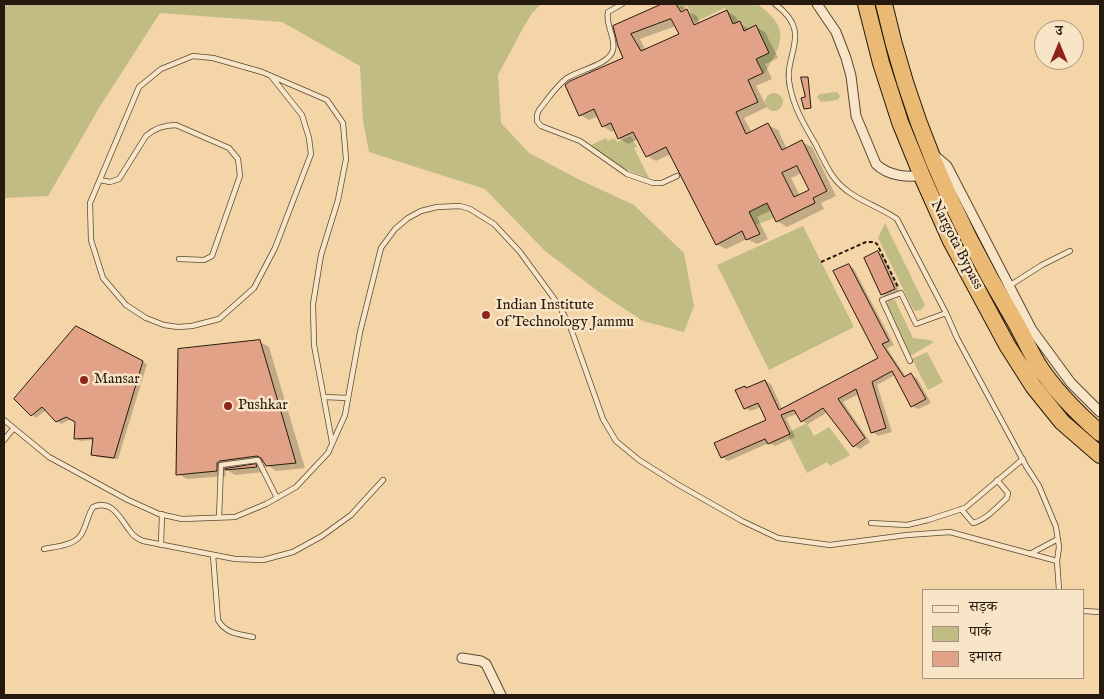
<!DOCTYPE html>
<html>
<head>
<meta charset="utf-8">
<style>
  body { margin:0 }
  #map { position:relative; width:1104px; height:699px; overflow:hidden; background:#f4d5a8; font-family:"IM FELL English","Noto Serif Devanagari",serif }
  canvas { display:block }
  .frame { position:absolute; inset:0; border:5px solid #251a0d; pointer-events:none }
  .legend { position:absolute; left:922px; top:589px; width:162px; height:90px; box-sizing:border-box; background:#f8e4c6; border:1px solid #a4937c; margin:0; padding:6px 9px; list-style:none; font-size:15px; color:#251a0d }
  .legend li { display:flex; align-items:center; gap:10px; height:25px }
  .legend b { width:25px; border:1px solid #a4937c }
  .north { position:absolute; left:1034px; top:20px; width:50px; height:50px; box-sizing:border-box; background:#f8e4c6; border:1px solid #a4937c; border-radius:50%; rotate:0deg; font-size:14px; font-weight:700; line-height:20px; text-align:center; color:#251a0d }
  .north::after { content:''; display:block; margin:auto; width:18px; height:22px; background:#8f2418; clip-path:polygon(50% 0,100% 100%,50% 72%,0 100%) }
</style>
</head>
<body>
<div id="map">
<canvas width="1104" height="699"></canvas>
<div class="frame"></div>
<ul class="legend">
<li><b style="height:6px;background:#f8e4c6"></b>सड़क</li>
<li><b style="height:14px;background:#c1bc83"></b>पार्क</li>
<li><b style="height:14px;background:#e2a288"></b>इमारत</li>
</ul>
<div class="north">उ</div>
</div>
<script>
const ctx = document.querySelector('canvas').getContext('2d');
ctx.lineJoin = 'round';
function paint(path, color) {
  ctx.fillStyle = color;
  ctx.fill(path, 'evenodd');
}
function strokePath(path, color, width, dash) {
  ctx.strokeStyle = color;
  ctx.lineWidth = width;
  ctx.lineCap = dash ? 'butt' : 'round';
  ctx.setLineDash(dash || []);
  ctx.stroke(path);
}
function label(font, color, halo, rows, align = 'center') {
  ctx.font = font + ' "IM FELL English",serif';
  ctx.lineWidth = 5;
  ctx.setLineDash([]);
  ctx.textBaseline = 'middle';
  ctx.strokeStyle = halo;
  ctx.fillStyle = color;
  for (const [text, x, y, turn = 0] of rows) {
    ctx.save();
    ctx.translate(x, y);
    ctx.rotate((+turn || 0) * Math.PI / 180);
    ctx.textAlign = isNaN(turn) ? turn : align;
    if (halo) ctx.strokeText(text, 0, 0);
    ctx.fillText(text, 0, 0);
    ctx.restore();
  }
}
const green = new Path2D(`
  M4,4H541L532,13L522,30L498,75L501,123L529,153L580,180L634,205L684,253L694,306L684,332L643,321L599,292L545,251L485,189L369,152L363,121L360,66L282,22L160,13L99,108L48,196L4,198Z
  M679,4H757C791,27 783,44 764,74L756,59L769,53L744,31L740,21L733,24L725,8L695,22L687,6L681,10Z
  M837,92L840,96L838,100L821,102L817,97L820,94Z
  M765 102a9 9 0 1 1 18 0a9 9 0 1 1-18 0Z
  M631,136L637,147L634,148L649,178L615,165L591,145L606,138L608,141L614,138L617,142Z
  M767,203L774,218L755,225L749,212Z
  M885,223L925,305L921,310L915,311L913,309L878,238Z
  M803,226L854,327L769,370L717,265Z
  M889,300H895L913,338L929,340L934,342L910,356L886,305Z
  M927,352L943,382L928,390L912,359Z
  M807,423L814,436L829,427L850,455L830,466L827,462L807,473L787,433Z`);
const shadow = new Path2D(`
  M665,4H677L685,8L686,11L697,16L700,24L727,11L736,17L739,23L750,30L756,27L765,32L778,58L765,64L772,79L756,86L767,107L744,118L752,133L768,125L778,130L787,149L802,142L812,147L836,196L821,203L824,209L787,227L777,221L772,210L757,217L768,239L757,244L747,239L726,249L716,244L671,154L656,161L647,156L638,139L628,144L619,138L615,130L612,132L603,126L598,116L589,120L580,115L625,58L614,26ZM676,26L680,35L646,51L640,39ZM802,173L811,191L800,196L791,178Z
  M808,78L811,108L806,109Z
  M878,253L883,255L899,291L887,297L882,294Z
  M848,265L854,269L894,345L887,348L906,377L911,375L917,378L931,403L918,409L912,406L895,375L877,385L892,432L878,436L872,432L859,394L843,402L870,442L860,449L854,446L828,412L808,424L802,421L797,414L786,418L795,437L775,446L769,443L728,461L722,457L716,444L767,421L761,407L751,411L745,408L747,389L765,381L771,384L782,409L880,359Z
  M76,328L147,364L118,459L97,457L93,455L94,440L80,441L75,438L76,421L71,419L61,424L46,410L36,418L16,398Z
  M260,342L269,347L305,468L276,471L267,465L264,461L230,466L225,470L226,476L187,479L178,474Z
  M255,466L265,472L235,475L227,470Z`);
const building = new Path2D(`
  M662,4H676L681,12L687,9L694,25L727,10L733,24L740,21L744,31L756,25L769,53L756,59L763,73L748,80L758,102L736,112L746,134L768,123L782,150L802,140L827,191L813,198L815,203L776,222L767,203L749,212L760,234L746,240L742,231L716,245L666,147L646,157L633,132L618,139L611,123L602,127L594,109L579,116L565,85L570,81L623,58L618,46L613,26ZM671,19L679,34L641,51L631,34ZM797,166L809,190L794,197L782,173Z
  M801,77H808L811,108L804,109L801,98L805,97Z
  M878,251L895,289L881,295L864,258Z
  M849,264L889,341L882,344L904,377L911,373L926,399L911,407L892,371L872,382L886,428L871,433L856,389L838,399L865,438L853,447L823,408L801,422L794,410L781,415L790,434L768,444L765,439L721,458L714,443L766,420L758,403L744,409L735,390L745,386L746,388L765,380L779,410L878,358L833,271Z
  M76,326L143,361L114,458L91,455L93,438L74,439L75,422L66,417L56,422L42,407L31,416L14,399Z
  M260,340L296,463L266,466L261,458L257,456L220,461L217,463V471L176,475L178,349Z
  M256,464L257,467L225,470V469Z`);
const path = new Path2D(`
  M821,262L866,242H874L877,244L898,287`);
const lane = new Path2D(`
  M622,4L608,12C605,25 616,37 613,50C609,65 579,70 567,78C556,86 548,99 539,110L537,115V121L541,126L580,141L627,174L653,183H662L677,176
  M775,4C815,34 782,54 790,87C794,108 805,126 816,145C821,155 826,166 832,175C848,199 876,204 897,219L946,313L957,338L1026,466L1039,486L1056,527L1059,547L1057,561L1059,590
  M271,76L302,115L309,138L311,154L275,248L254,288L219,319L192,326L178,327L164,325L146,318L126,305L103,278L91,240L90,203L139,87L161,69L193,56L213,58L262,72L327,100L343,123L346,159L338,200L321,255L313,304L314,345L332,442
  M100,180L110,182L119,179L146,136C155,128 164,125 176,125L229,148L238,159L240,176L212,256L204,260L179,259
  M1009,286L1042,265L1070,251
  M910,361L882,300L901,293L916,324L946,313
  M324,397L348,398
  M4,420L49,457L128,500L159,514L182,519L235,517L266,504L296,487L328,453L345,415L360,332L381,248L395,229L408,218L421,211L437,207L460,206L470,209L494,224L520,252L558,304L570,326L603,419L616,441L639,460L677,484L742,521L778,538L830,545L907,535L950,532L1057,561
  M4,440L13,429
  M961,509L973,523C986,520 997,507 1007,498L1008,493L997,480
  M219,518L221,465L258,460L277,498
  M871,523L907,525L928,520L965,508L1023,459
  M161,545L162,514
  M44,549C58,546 77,546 83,531C87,523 88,515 93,507C112,499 120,518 130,531C133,536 138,539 143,541L235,559L263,560L293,552L322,536L351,515L383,480
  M1030,554L1058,539
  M213,555L218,620C226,634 239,634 253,637
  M1083,611L1100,612`);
const street = new Path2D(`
  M817,4L836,32L846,58L851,76L856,116L876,164C888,176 908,178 924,175
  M934,155L947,166L1032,330L1071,383L1100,412
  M462,658L481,661L486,664L501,695`);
const highway = new Path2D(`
  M866,4L881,63L900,122L922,176L951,241L1007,345L1033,386L1062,422L1100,455
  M884,4C909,116 953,218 1012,316C1021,331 1028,347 1037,363C1054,390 1076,412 1100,433`);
const markers = [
  [486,315,5,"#8f2418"],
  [84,380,5,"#8f2418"],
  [228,406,5,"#8f2418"]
];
const streetNames = [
  ["Nargota Bypass",956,245,63]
];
const poiNames = [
  ["Indian Institute",496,306],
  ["of Technology Jammu",496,323],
  ["Mansar",94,380],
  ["Pushkar",238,406]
];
paint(green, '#c1bc83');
paint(shadow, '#0003');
paint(building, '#e2a288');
strokePath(building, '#251a0d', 1);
strokePath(lane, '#594934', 6);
strokePath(street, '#594934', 11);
strokePath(highway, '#251a0d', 18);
strokePath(path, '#251a0d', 2, [4, 2.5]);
strokePath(lane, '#f8e4c6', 4.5);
strokePath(street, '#f8e4c6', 9);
strokePath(highway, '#eaba74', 16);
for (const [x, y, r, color] of markers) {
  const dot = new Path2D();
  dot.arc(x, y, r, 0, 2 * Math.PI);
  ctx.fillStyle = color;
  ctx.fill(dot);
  strokePath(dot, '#f8e4c6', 2);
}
label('15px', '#251a0d', '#f8e4c6', streetNames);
label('15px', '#251a0d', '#f8e4c6', poiNames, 'left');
</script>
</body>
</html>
